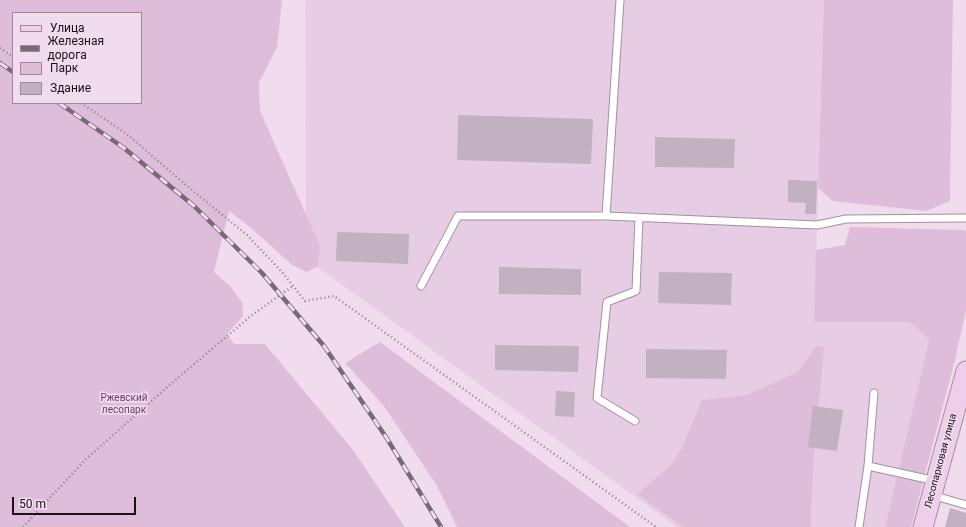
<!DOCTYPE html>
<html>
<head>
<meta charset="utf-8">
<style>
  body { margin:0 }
  #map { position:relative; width:966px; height:527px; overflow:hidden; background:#f1dcee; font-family:Roboto,sans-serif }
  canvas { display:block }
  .legend { position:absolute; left:12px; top:12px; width:130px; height:92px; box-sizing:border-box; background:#f1dcee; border:1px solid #9b8b98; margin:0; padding:5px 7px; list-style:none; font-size:12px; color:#191218 }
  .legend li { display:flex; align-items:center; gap:8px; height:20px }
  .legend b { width:20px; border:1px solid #9b8b98 }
  .scale { position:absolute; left:12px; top:497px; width:124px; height:18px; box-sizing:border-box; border:2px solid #191218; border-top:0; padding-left:5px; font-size:12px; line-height:14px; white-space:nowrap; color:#191218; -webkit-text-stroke:3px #f1dcee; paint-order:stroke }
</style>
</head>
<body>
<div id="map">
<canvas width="966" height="527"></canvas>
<ul class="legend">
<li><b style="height:5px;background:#eeceeb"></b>Улица</li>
<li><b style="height:5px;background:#776a75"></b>Железная дорога</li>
<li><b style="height:11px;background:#debdda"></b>Парк</li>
<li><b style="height:11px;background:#c3b0c1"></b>Здание</li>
</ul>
<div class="scale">50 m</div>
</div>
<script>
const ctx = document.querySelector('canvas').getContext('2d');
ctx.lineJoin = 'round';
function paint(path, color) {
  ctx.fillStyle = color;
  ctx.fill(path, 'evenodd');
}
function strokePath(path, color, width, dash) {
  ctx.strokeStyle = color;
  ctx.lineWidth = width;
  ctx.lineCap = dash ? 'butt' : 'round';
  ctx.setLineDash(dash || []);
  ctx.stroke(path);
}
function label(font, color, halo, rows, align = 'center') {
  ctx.font = font + ' Roboto,sans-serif';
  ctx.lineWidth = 3.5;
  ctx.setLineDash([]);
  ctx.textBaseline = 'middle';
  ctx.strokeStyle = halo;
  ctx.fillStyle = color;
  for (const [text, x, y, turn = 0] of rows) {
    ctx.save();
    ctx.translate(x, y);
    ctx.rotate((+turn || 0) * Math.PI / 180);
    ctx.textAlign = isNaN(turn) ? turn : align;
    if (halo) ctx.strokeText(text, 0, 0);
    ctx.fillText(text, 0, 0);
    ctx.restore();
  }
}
const built = new Path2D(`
  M305,0H824L814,322H910L929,340L885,527H677L316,266L306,244Z`);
const green = new Path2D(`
  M0,0H282L277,47L259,83L260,111L320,246L318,266L307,272L292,265L251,228L229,211L214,272L231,287L242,302L243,316L227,334L234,344H265L353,450L405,527H0ZM13,13H141V103H13Z
  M824,0H953L950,201L926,211L833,201L818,188Z
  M850,227L964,230L966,232V310L955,360L911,527H885L929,340L910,322H814L816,250L845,245Z
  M380,342L630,527H457L437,486L384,406L345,363Z
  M817,345L824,348C819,407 811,467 811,527H683L637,494L670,466L681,450L702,400L747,395L798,372Z`);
const building = new Path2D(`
  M458,115L593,119L591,164L457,160Z
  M655,137L735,139L734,168L655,167Z
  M788,180L817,181L816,214H805L806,203L788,202Z
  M337,232L409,234L408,264L336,261Z
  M499,267L581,269V295L499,294Z
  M659,272L732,273L731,305L658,303Z
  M495,345L579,346L578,372L495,370Z
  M646,349L727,350L726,379L646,378Z
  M556,391L575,392L574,417L555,416Z
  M813,406L843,410L837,451L808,447Z
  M950,508L966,513V527H945Z`);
const path = new Path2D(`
  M0,48L13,57
  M81,103L128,135L193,191L247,235L282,272L305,301L334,296L656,527
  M23,527L85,460L173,382L252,315L293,286`);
const lane = new Path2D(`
  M606,216L620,0
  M421,286L458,216H606L817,225L846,219L966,218
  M635,421L597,398L607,302L636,291L639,218
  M868,466L936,481
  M932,495L966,505
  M859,527L868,466L874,393`);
const secondary = new Path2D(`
  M923,527L966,371`);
const rail = new Path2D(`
  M0,63L13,72
  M59,103L124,148L194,206L262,273L324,346L386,437L441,527`);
const parkNames = [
  ["Ржевский",124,398],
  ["лесопарк",124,410]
];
const streetNames = [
  ["Лесопарковая улица",941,461,-75]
];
paint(built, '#e7cde4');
paint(green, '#debdda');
paint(building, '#c3b0c1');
strokePath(lane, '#a390a0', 9);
strokePath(secondary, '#a390a0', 21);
strokePath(path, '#8d7f8b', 2.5, [1, 3]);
strokePath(lane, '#fff', 7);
strokePath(secondary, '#eeceeb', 19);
strokePath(rail, '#776a75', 4.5);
strokePath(rail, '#f1dcee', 3, [9]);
label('10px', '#6c3a67', '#f1dcee', parkNames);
label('10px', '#191218', '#f1dcee', streetNames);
</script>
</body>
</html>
